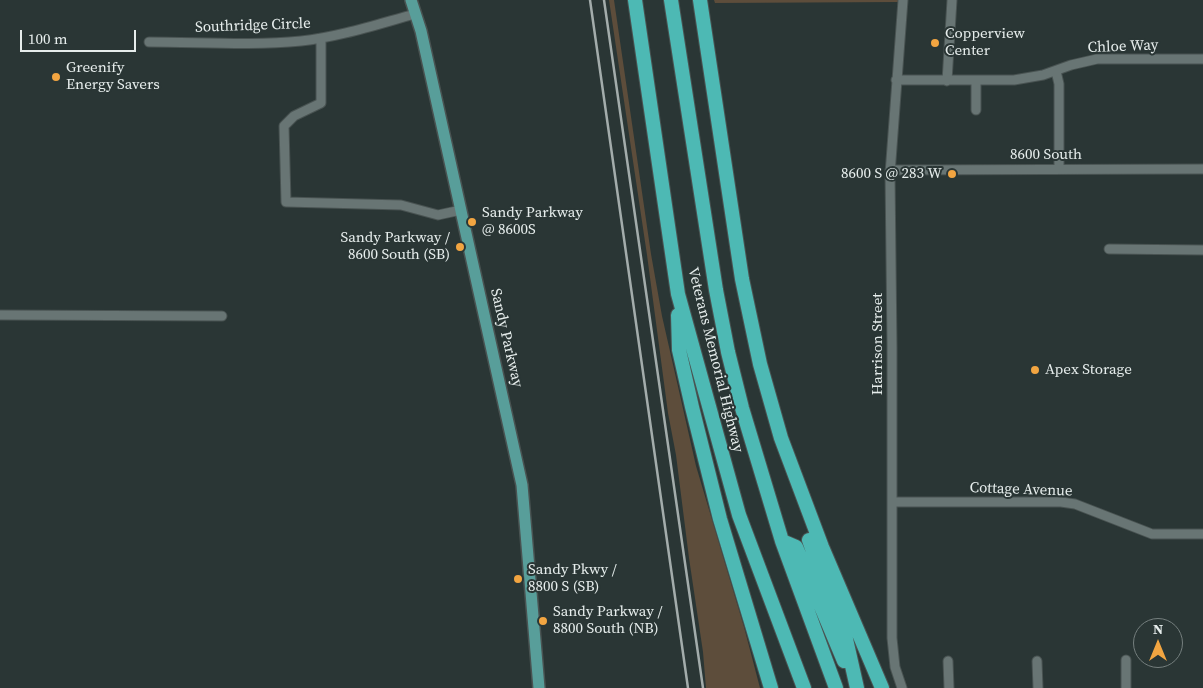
<!DOCTYPE html>
<html>
<head>
<meta charset="utf-8">
<style>
  body { margin:0 }
  #map { position:relative; width:1203px; height:688px; overflow:hidden; background:#2a3635; font-family:"Source Serif 4",serif }
  canvas { display:block }
  .north { position:absolute; left:1133px; top:618px; width:50px; height:50px; box-sizing:border-box; background:#2a3635; border:1px solid #757f7e; border-radius:50%; rotate:0deg; font-size:14px; font-weight:700; line-height:20px; text-align:center; color:#e6edec }
  .north::after { content:''; display:block; margin:auto; width:18px; height:22px; background:#f2a541; clip-path:polygon(50% 0,100% 100%,50% 72%,0 100%) }
  .scale { position:absolute; left:20px; top:30px; width:116px; height:22px; box-sizing:border-box; border:2px solid #e6edec; border-top:0; padding-left:6px; font-size:15px; line-height:18px; white-space:nowrap; color:#e6edec; -webkit-text-stroke:4px #2a3635; paint-order:stroke }
</style>
</head>
<body>
<div id="map">
<canvas width="1203" height="688"></canvas>
<div class="north">N</div>
<div class="scale">100 m</div>
</div>
<script>
const ctx = document.querySelector('canvas').getContext('2d');
ctx.lineJoin = 'round';
function paint(path, color) {
  ctx.fillStyle = color;
  ctx.fill(path, 'evenodd');
}
function strokePath(path, color, width, dash) {
  ctx.strokeStyle = color;
  ctx.lineWidth = width;
  ctx.lineCap = dash ? 'butt' : 'round';
  ctx.setLineDash(dash || []);
  ctx.stroke(path);
}
function label(font, color, halo, rows, align = 'center') {
  ctx.font = font + ' "Source Serif 4",serif';
  ctx.lineWidth = 4;
  ctx.setLineDash([]);
  ctx.textBaseline = 'middle';
  ctx.strokeStyle = halo;
  ctx.fillStyle = color;
  for (const [text, x, y, turn = 0] of rows) {
    ctx.save();
    ctx.translate(x, y);
    ctx.rotate((+turn || 0) * Math.PI / 180);
    ctx.textAlign = isNaN(turn) ? turn : align;
    if (halo) ctx.strokeText(text, 0, 0);
    ctx.fillText(text, 0, 0);
    ctx.restore();
  }
}
const green = new Path2D(`
  M609,0H614L651,254L662,316L696,466L744,627L760,688H706L703,652L689,558L676,455L668,413L647,255Z
  M714,0H899V2L715,3Z`);
const minor = new Path2D(`
  M321,38V103L294,116L284,126L286,202L401,205L438,215L461,210
  M149,42C199,42 251,46 301,41C339,37 378,24 415,14
  M1056,71L1059,84V169
  M896,80H1014L1043,75L1071,65L1097,59H1203
  M947,81L952,0
  M976,110V80
  M890,170L1203,169
  M1109,249L1203,250
  M0,315L222,316
  M892,502H1061L1075,504L1152,534H1203
  M1126,660V688
  M948,661L949,688
  M1037,661L1038,688
  M902,688L895,667L892,638V347L890,174L903,0`);
const major = new Path2D(`
  M411,0L421,31L522,485L539,688`);
const highway = new Path2D(`
  M635,0L678,294L739,515L804,688
  M671,0L716,290L728,352L742,408L782,541L836,688
  M700,0L742,279L760,364L781,438L822,547L882,688
  M678,315L679,350L692,407L720,519L771,688
  M809,540L828,595L846,639L857,688
  M782,541L796,547L844,661`);
const rail = new Path2D(`
  M590,0L688,688
  M604,0L703,688`);
const markers = [
  [935,43,5,"#f2a541"],
  [56,77,5,"#f2a541"],
  [952,174,5,"#f2a541"],
  [472,222,5,"#f2a541"],
  [460,247,5,"#f2a541"],
  [1035,370,5,"#f2a541"],
  [518,579,5,"#f2a541"],
  [543,621,5,"#f2a541"]
];
const streetNames = [
  ["Southridge Circle",253,26,-2],
  ["Chloe Way",1123,47,-2],
  ["8600 South",1046,155],
  ["Sandy Parkway",506,338,77],
  ["Harrison Street",878,344,-90],
  ["Veterans Memorial Highway",715,360,76],
  ["Cottage Avenue",1021,490,2]
];
const poiNames = [
  ["Copperview",945,34],
  ["Center",945,51],
  ["Greenify",66,68],
  ["Energy Savers",66,85],
  ["8600 S @ 283 W",942,174,"right"],
  ["Sandy Parkway",482,213],
  ["@ 8600S",482,230],
  ["Sandy Parkway /",450,238,"right"],
  ["8600 South (SB)",450,255,"right"],
  ["Apex Storage",1045,370],
  ["Sandy Pkwy /",528,570],
  ["8800 S (SB)",528,587],
  ["Sandy Parkway /",553,612],
  ["8800 South (NB)",553,629]
];
paint(green, '#5d4d3b');
strokePath(minor, '#495352', 11);
strokePath(major, '#495352', 14);
strokePath(highway, '#495352', 16);
strokePath(minor, '#687574', 9);
strokePath(major, '#589e9a', 11);
strokePath(highway, '#4db9b4', 14);
strokePath(rail, '#a3acab', 2.5);
for (const [x, y, r, color] of markers) {
  const dot = new Path2D();
  dot.arc(x, y, r, 0, 2 * Math.PI);
  ctx.fillStyle = color;
  ctx.fill(dot);
  strokePath(dot, '#2a3635', 2);
}
label('15px', '#e6edec', '#2a3635', streetNames);
label('15px', '#e6edec', '#2a3635', poiNames, 'left');
</script>
</body>
</html>
